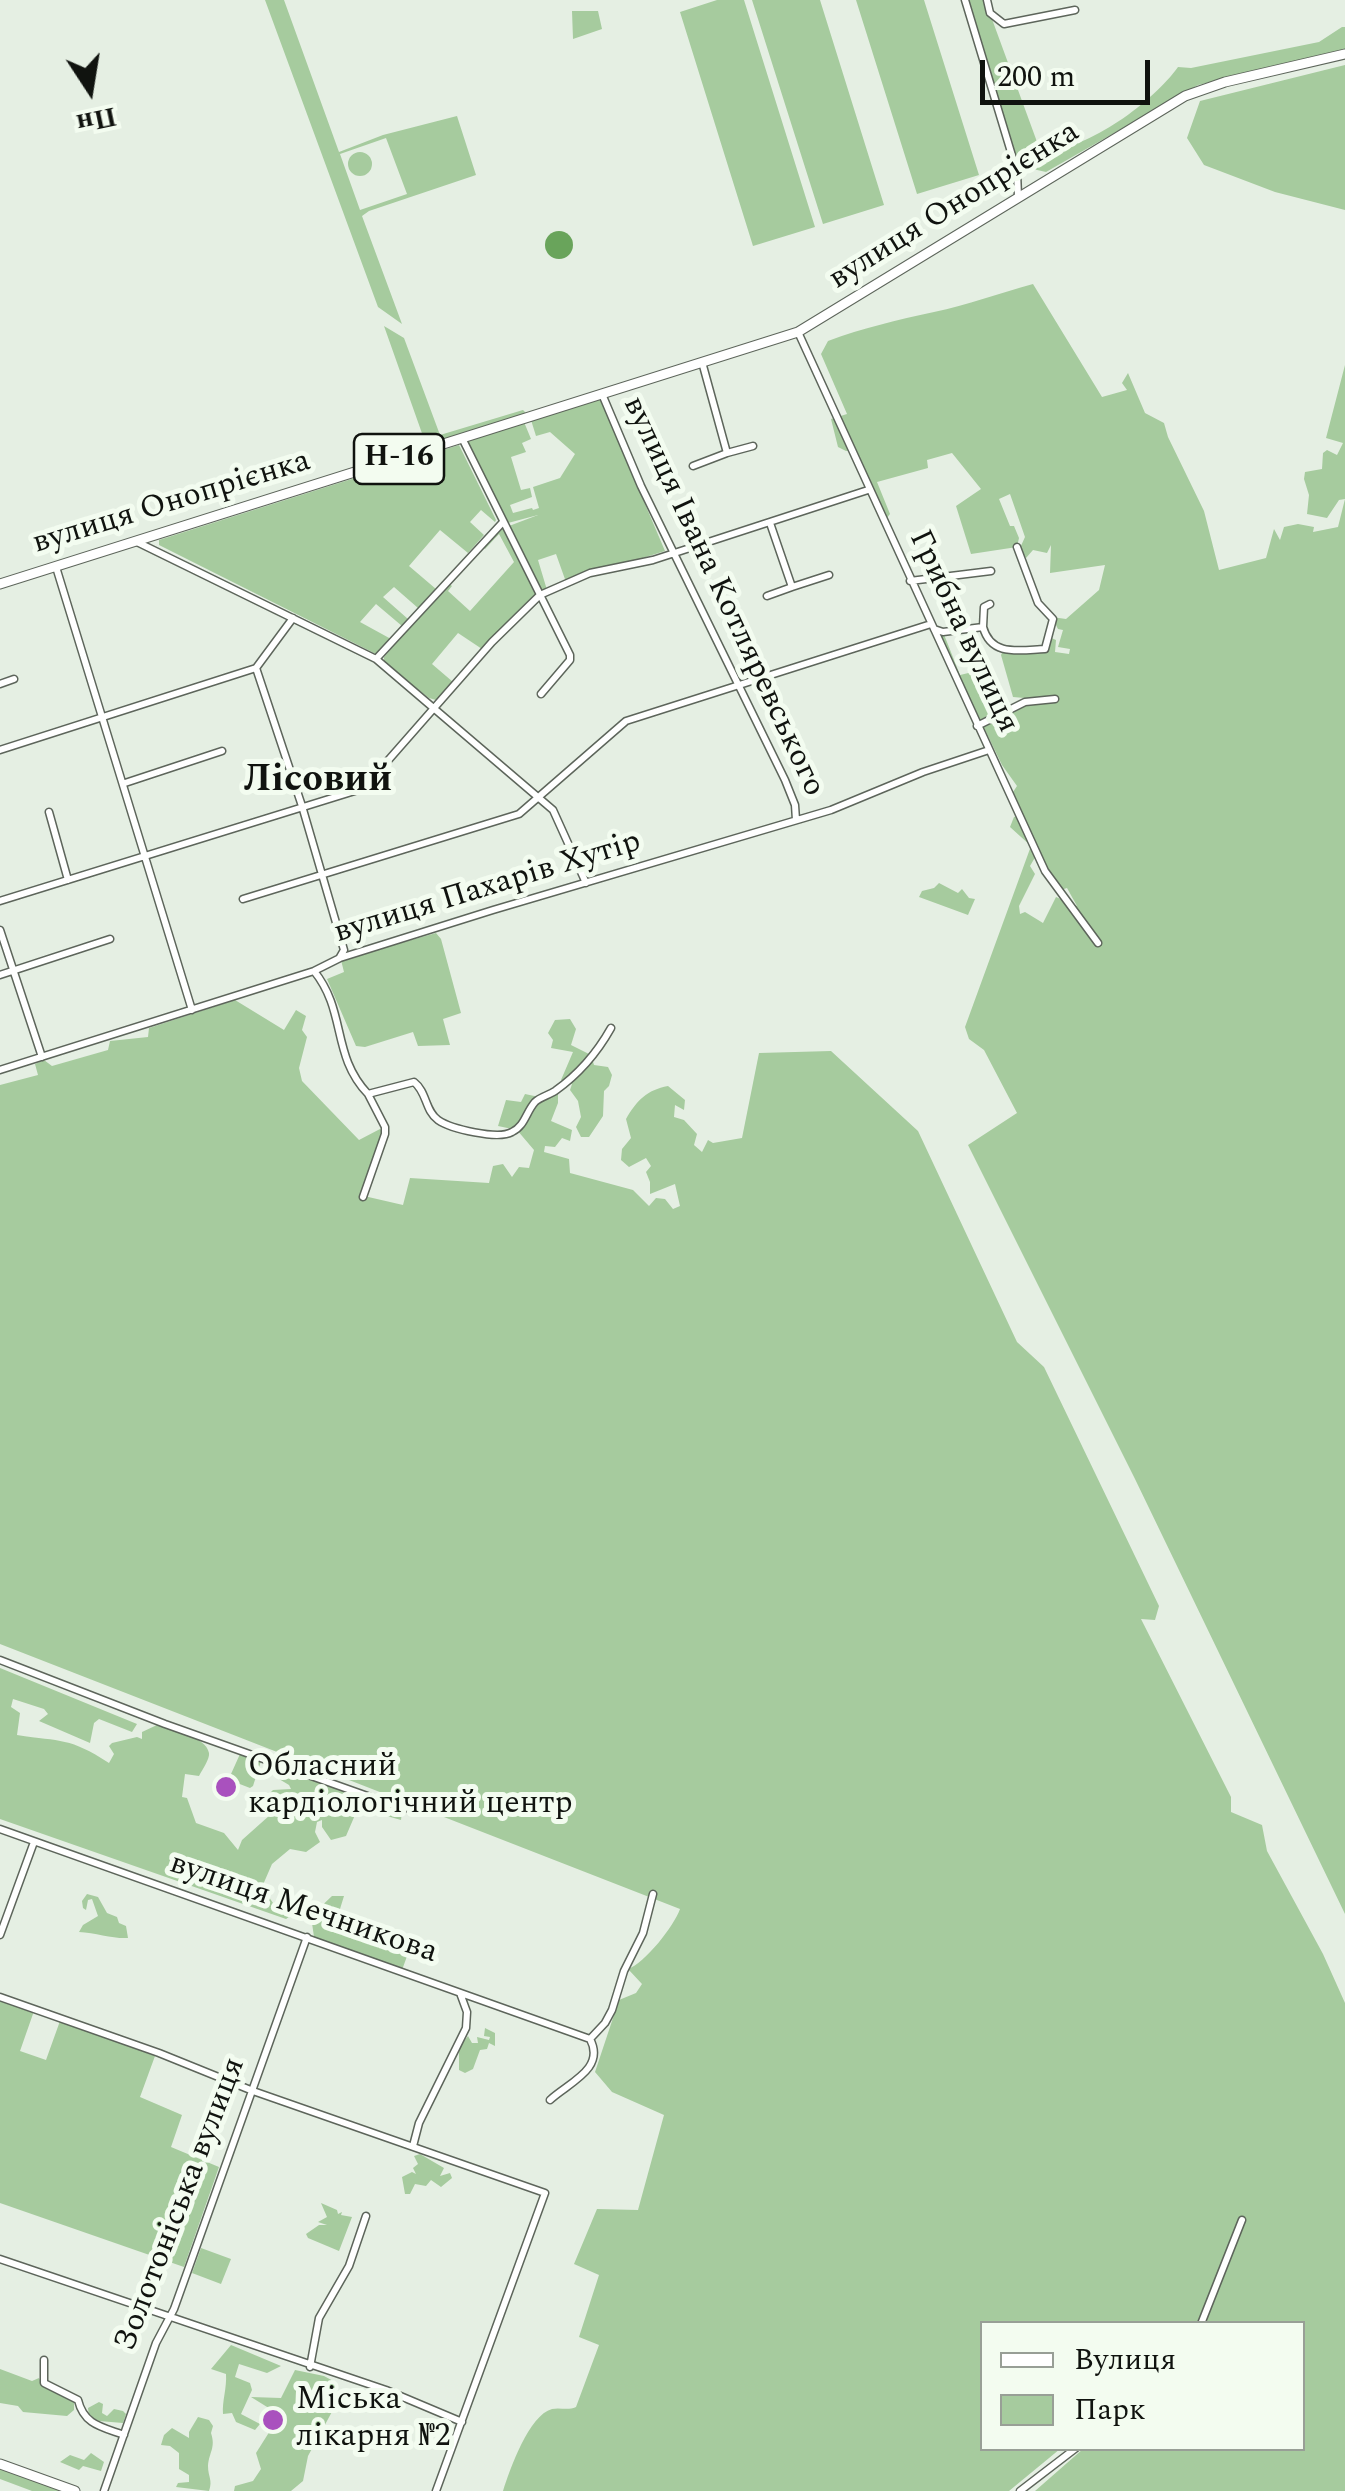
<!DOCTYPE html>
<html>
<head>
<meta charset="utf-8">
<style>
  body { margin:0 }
  #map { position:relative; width:1345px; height:2491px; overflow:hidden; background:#e5efe3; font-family:Spectral,serif }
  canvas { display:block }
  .legend { position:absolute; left:980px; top:2321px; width:325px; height:130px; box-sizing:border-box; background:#f3fcf0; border:2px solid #989f96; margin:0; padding:12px 18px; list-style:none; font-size:30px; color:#10130f }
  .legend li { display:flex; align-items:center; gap:20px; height:50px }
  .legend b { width:50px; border:2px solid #989f96 }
  .north { position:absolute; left:40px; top:40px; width:100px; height:100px; -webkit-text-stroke:8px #f3fcf0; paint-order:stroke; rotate:168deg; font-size:28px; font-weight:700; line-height:40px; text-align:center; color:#10130f }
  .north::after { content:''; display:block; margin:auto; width:35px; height:45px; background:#10130f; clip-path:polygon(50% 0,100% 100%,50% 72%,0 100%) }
  .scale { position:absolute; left:980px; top:60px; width:170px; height:45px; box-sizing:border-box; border:5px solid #10130f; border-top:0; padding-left:12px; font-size:30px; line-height:35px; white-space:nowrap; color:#10130f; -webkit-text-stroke:8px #f3fcf0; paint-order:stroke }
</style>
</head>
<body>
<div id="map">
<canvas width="1345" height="2491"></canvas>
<ul class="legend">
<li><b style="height:12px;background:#fff"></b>Вулиця</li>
<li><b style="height:28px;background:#a6cb9e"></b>Парк</li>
</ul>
<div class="north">Пн</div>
<div class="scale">200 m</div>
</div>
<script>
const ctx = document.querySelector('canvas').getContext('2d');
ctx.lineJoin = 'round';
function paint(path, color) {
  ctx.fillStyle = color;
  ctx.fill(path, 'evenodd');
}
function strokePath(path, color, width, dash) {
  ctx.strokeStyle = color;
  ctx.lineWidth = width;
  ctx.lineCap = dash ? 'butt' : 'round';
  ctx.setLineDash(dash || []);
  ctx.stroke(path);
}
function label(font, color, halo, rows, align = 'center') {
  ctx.font = font + ' Spectral,serif';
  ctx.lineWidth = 10;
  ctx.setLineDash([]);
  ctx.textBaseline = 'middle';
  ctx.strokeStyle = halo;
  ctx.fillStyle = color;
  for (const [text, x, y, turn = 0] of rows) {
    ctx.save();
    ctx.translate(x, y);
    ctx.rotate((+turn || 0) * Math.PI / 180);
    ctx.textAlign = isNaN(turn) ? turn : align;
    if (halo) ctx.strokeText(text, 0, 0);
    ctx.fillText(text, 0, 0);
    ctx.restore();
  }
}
const green = new Path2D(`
  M265,0H284L339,152L383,135L457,116L476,175L369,211L362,216L402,324L378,307ZM386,138L407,194L360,210L340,154Z
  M717,0H744L815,227L753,246L680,12Z
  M752,0H820L884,205L823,224Z
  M856,0H924L979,175L917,194Z
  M969,0H985L1040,150C1085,153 1153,102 1178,67L1191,68L1319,42L1342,27H1345V50L1198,85L1046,172L1024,167L1016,156Z
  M572,11H598L602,29L573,39Z
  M1345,65V210L1275,192L1204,165L1187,138L1200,101Z
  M348 164a12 12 0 1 1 24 0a12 12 0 1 1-24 0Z
  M1033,284L1102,397L1127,390L1122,383L1128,373L1145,413L1164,423L1168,437L1204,511L1219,570L1266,558L1274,529L1280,540L1284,527L1298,524L1314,527L1313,532L1338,527L1345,499L1339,500L1327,518L1307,514L1309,495L1304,479L1305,472L1322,469L1323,453L1327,450L1337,455L1343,443L1326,438L1345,365V1914L1135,1479L968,1145L1017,1113L984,1050L969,1039L965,1027L1031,846L1010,827L1014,817L1020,815L1011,795L1017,786L1002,765L940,637L943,632L960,675L981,670L997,713L1036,699L1013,697L1001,655L1004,649L1045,650L1049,637L1056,640L1055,652L1069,654L1070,649L1058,647L1063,630L1058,629L1052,617L1066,619L1099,590L1105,565L1050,573L1051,545L1047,553L1033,550L1026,558L1020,548L1025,537L1010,494L999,499L1010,526H1014L1019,538L1017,547L971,554L956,506L981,489L952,453L927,460L928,468L877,482L890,514L886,519L854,450L846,451L838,447L831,419L847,414L821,354L828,341C863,328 897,320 934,312C967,305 1000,293 1033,284ZM1037,854L1058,891L1067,888L1077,906L1056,897L1043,923L1025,912L1020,914L1019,906L1035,874L1030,866Z
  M384,326L404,338L440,435L523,410L526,413L371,464V455L424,439Z
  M600,398L665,551L566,582L556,554L538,560L547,590L540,589L509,526L538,515L508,523L466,441L524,422L531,439L522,443L526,452L511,457L521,490L530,488L532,497L510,505L513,513L532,508L533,510L539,508L533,487L560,478L575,454L550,432L536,436L531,420Z
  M459,445L496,520L495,522L481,510L470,522L484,535L468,553L440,530L409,566L436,589L418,608L394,587L383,597L408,619L402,626L376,604L360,622L391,639L376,654L159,545V540Z
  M502,526L536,593L534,601L482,649L458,633L432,664L453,682L436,700L429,698L384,663V657L448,583L452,586L448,591L470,611L514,562L499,534L485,549L483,547Z
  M939,883L958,893L962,889L969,898L975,899L968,915L919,897L922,891L934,888Z
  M436,933L441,939L461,1013L443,1019L450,1045L418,1046L413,1032L365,1047L356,1046L327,979L344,972L341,960Z
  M235,1000L284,1030L296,1010L306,1016L302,1030L307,1037L299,1068L302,1081L359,1140L380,1129L385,1134L364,1196L403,1205L410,1178L489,1183L493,1166L503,1164L512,1177L519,1167L529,1168L534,1150L517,1130L498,1126L506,1100L521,1102L525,1094L539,1097L558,1089V1103L551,1121L572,1130L570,1141L562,1138L555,1147L545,1146L544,1152L569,1159L570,1173L633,1190L649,1206L656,1198L665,1199L673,1209L680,1206L675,1184L650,1194V1182L646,1172L651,1166L646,1158L629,1167L621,1160L622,1149L631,1138L626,1119C637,1100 647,1090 668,1086L685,1100L684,1110L675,1105L674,1117L684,1120L697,1134L694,1145L702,1152L708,1140L713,1143L742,1138L759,1053L831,1051L918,1131L1017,1342L1044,1367L1159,1606L1155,1620L1141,1619L1231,1797V1812L1262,1825L1267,1851L1323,1954L1345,2003V2491H1035L1083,2449L1302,2448V2324H982V2448L1060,2449L1009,2491H503C510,2469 529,2415 552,2409C561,2407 567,2411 576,2407L599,2345L579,2337L599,2275L574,2264L597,2209L638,2210L664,2115L612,2092L595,2072L619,2000L636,1993L642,1984L628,1969C645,1963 674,1926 680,1909L0,1644V1085L38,1075L35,1064L44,1060L52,1066L108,1050L110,1041L148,1037L149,1028Z
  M570,1019L576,1029L571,1045L591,1055L594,1065L608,1067L612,1075L609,1086L604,1091L603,1116L589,1137H581L576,1127L581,1117L578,1101L570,1090L572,1084L561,1080L573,1052L551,1048L553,1040L548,1033L555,1020Z
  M0,1668L137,1724L132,1732L99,1719L94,1723L90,1743L39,1721L48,1714L44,1709L13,1699L11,1707L20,1713L17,1735C62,1742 69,1737 109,1763L114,1754L109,1746L112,1743L137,1737L142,1739V1732L157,1725C171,1730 206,1736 209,1753C210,1759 202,1770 199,1776L185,1774L182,1797L187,1798L196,1823L224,1833L238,1850L242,1840L270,1815L264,1806L254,1801L257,1796L269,1794L273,1790L291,1789L289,1785L279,1779L283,1769L402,1811L401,1820L358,1808L346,1836L331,1840L322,1827V1820L317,1822L315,1832L320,1842L306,1852L290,1849L272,1864L262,1887L273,1903L294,1902L293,1914L286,1919L0,1819Z
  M240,1754L261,1761L253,1786L250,1788L232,1781L231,1774Z
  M87,1894L98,1897L107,1913L117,1917L119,1923L126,1926L128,1938C114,1939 96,1933 79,1932L83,1925L98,1916L92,1899L88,1900L86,1910L83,1908L82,1901Z
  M332,1896H344L340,1909L342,1929L395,1951L404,1945L410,1948L402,1970L314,1937L311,1916Z
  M0,2000L34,2011L20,2051L46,2060L60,2021L155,2056L140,2097L182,2115L171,2147L219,2167L184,2267L0,2203Z
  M485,2028L495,2033V2046L489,2043L487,2049L480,2050L473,2069L465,2073L459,2070V2047L468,2036L472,2043H478L477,2037L489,2040L490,2037L484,2036Z
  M420,2154L444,2168L440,2176L450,2173L452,2178L441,2187L431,2180L426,2186L415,2184L410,2194H405L402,2177L412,2172L416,2174L413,2168L418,2164L414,2156Z
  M321,2203L337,2210L338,2214L342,2212L341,2215L352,2217L339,2251L308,2238L306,2234L319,2225H327L318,2222L327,2217Z
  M201,2248L231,2259L221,2284L192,2273Z
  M231,2345L281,2366L267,2373L239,2364L235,2377L250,2383L252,2390L241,2414L260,2424L255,2430L236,2422L232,2413L223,2414C222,2401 227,2388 226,2374L211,2369Z
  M0,2369L32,2381L39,2378L43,2386L74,2402V2410L67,2416L23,2412L18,2406L0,2403Z
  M295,2370L324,2376L337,2383L334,2408L308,2456L303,2481L291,2491H234L235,2486L253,2481L261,2469L256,2453L280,2415L251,2397L281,2398Z
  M99,2402L103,2404L102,2413L107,2416L114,2409L123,2411L126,2414L123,2423L99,2421L89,2416L88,2408Z
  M198,2417L209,2420L213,2426L211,2433C216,2448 209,2452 208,2466C208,2477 213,2480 209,2491L176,2487L178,2483L189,2482V2475L179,2469V2453L170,2446L161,2445L164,2435L172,2428L189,2438V2432Z
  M91,2453L104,2462L101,2471L83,2466L79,2470L60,2462L70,2455L84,2460Z
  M0,2469L62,2491H32L0,2479Z`);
const water = new Path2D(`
  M545 245a14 14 0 1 1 28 0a14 14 0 1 1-28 0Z`);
const minor = new Path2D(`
  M965,0L1017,172L1018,196
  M987,0L990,13L1004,24L1075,10
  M798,332L1045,871L1098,943
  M702,362L727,453L753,446
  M602,394L641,486L785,780L795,805L796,820
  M462,438L570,655V660L541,694
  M693,466L727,453
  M770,523L792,587L829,575
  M137,542L376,659L553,810L586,883
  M56,567L192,1010
  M910,581L991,571
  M767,596L792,587
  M293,618L256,668L302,806L344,950L340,957
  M983,627L984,607L990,604
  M934,629L943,632L983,627C991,657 1019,650 1045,649L1053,619L1038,603L1017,547
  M376,659L503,522
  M0,684L14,679
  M977,726L1025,702L1055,699
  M0,750L256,668
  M125,783L222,751
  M49,812L68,880
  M243,899L519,814L626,721L931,624
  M0,901L358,790L370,781L492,642L540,595L590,573L653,560L868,490
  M0,930L42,1057
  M314,971C347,1012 331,1055 368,1094L414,1082C427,1092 425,1111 438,1120C451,1129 498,1140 512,1132C525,1126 526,1112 535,1102C540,1097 549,1095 555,1091C579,1074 597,1053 611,1028
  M0,975L110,939
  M0,1070L314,971L340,958L493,910L831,810L923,772L989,750
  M363,1197L385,1134V1127L368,1094
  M0,1660L165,1724L404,1809
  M0,1829L590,2039
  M0,1935L34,1842
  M0,1997L159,2053L253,2091L545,2193L436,2491
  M590,2039L605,2023L612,2010L624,1971L643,1933L653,1894
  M550,2100C568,2083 606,2069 590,2039
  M413,2146L419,2123L466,2028L467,2012L460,1993
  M0,2259L386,2390L462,2422
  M1201,2324L1242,2220
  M44,2360V2383L78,2400C84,2425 102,2427 124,2435
  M310,2367L319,2318L349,2266L366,2216
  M104,2491L156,2343L174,2309L188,2270L307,1937
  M1020,2491L1076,2448`);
const primary = new Path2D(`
  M0,584L798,332L1185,96L1225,82L1345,54
  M0,2464L75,2491`);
const markers = [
  [226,1787,12,"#a951be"],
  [273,2420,12,"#a951be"]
];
const shields = [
  [399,459,90]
];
const shieldNames = [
  ["Н-16",399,459]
];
const streetNames = [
  ["вулиця Онопрієнка",955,207,-32],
  ["вулиця Онопрієнка",172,504,-17],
  ["вулиця Івана Котляревського",722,597,65],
  ["Грибна вулиця",962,632,65],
  ["вулиця Пахарів Хутір",488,889,-17],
  ["вулиця Мечникова",303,1910,19],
  ["Золотоніська вулиця",182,2205,-69]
];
const poiNames = [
  ["Обласний",248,1769],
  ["кардіологічний центр",248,1806],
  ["Міська",296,2402],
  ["лікарня №2",296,2439]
];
const quarterNames = [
  ["Лісовий",318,783]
];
paint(green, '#a6cb9e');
paint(water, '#69a45b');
strokePath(minor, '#5d655b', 9);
strokePath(primary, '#5d655b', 11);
strokePath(minor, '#fff', 6);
strokePath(primary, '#fff', 9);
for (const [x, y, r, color] of markers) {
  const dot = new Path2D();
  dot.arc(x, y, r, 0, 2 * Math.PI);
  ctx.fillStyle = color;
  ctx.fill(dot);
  strokePath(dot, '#f3fcf0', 4);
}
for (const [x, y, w] of shields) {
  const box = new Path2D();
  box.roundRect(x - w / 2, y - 25, w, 50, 8);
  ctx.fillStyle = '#f3fcf0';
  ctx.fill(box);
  strokePath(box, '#10130f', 2.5);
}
label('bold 30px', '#10130f', null, shieldNames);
label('32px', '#10130f', '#f3fcf0', streetNames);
label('32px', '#10130f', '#f3fcf0', poiNames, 'left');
label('bold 38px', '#10130f', '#f3fcf0', quarterNames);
</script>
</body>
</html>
